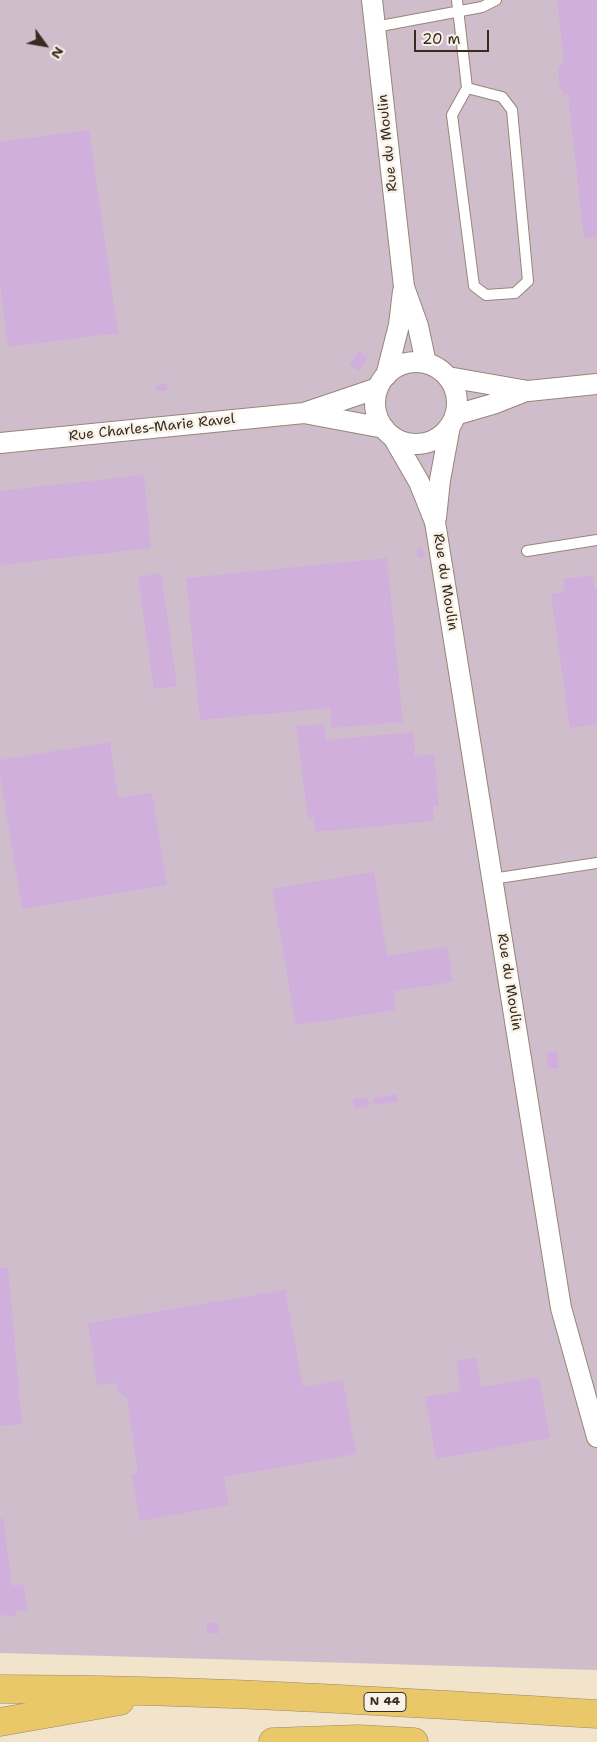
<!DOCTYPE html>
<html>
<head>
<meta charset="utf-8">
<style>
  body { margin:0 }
  #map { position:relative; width:597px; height:1742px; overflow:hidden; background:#f2e4cb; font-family:"Shantell Sans",sans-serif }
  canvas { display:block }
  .north { position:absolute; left:20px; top:20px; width:50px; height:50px; -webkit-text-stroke:4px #f7f3e8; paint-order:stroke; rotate:122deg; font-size:14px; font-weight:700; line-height:20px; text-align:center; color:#3b2a1e }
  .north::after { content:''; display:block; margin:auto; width:18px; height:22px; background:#3b2a1e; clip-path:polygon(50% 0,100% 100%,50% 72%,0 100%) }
  .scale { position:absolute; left:414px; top:30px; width:75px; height:22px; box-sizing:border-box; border:2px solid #3b2a1e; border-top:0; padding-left:6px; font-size:15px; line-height:18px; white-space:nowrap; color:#3b2a1e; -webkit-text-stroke:4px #f7f3e8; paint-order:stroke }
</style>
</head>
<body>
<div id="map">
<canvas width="597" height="1742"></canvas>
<div class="north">N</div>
<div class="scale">20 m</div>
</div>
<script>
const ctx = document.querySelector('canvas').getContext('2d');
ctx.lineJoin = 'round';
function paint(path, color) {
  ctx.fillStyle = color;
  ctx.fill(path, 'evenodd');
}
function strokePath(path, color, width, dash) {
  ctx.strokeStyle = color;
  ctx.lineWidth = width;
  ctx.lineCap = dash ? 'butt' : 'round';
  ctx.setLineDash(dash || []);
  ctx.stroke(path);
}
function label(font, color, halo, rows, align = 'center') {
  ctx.font = font + ' "Shantell Sans",sans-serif';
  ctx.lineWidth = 5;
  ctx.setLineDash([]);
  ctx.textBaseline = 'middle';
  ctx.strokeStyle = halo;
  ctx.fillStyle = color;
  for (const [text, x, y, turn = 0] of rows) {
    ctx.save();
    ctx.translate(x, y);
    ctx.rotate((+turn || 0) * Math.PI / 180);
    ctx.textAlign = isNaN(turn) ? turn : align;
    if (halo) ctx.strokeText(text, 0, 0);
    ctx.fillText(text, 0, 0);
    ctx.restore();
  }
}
const industrial = new Path2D(`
  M0,0H597V1670L0,1653Z`);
const building = new Path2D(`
  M557,0H597V237L584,238L568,94H564L559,83L558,72L561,63L564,62Z
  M89,130L118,333L8,347L0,283V142Z
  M359,351L368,358L358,371L349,364Z
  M166,383L168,390L157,391L156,385Z
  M144,475L151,548L0,565V491Z
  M423,548L425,557L417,558V549Z
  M387,558L403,722L331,728L330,708L200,720L186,578Z
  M161,573L177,686L154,689L138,577Z
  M593,575L594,588H597V724L570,728L551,594L565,592L563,579Z
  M324,724L326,740L413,732L415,756L434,754L439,806H433L434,821L315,832L314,817L308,819L296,726Z
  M110,742L118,798L152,793L167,885L22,909L0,776V760Z
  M374,872L387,956L447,947L453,982L393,991L396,1010L296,1025L272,889Z
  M557,1051L559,1068L549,1069L546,1053Z
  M397,1094L398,1102L374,1105L373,1098Z
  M368,1098L369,1107L354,1108L353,1099Z
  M8,1267L22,1424L0,1426V1268Z
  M285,1290L303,1387L343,1380L356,1454L224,1477L229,1505L140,1521L132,1475L138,1473L127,1399L117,1390L116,1383L97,1385L88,1323Z
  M476,1358L481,1387L539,1377L550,1438L436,1459L425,1397L461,1391L456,1360Z
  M3,1518L12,1586L24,1584L27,1610L15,1612L16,1617L0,1615V1519Z
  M207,1623H219L218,1634L206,1633Z`);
const lane = new Path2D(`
  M457,0L467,88L452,115L474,286L486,295L515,293L528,281L512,110L502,97L467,88
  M375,27L482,7L496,0
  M527,551L597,540
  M492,879L597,863`);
const street = new Path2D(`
  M372,0L404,287L418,326L426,363
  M375 403a41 41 0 1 1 82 0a41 41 0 1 1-82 0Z
  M386,376L399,325L403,291
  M448,377L528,391L597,384
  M304,413L384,428
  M455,415L493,404L526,391
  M393,437L419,482L435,522L561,1308L597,1437
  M0,443L304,413L378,388
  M436,518L440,480L450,426`);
const primary = new Path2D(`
  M0,1689C199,1689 398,1702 597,1714
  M0,1722L120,1701
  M273,1742L358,1739L414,1742`);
const shields = [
  [385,1702,42]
];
const shieldNames = [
  ["N 44",385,1702]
];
const streetNames = [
  ["Rue du Moulin",388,143,-96],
  ["Rue Charles-Marie Ravel",152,428,-6],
  ["Rue du Moulin",445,582,81],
  ["Rue du Moulin",509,982,81]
];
paint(industrial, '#d0bdcc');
paint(building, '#d0afdd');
strokePath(lane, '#968774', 12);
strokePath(street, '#968774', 22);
strokePath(primary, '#968774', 29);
strokePath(lane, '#fff', 10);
strokePath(street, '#fff', 20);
strokePath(primary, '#eac769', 28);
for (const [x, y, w] of shields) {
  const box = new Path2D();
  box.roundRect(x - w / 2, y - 9.5, w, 19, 4);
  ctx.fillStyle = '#f7f3e8';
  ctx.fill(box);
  strokePath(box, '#3b2a1e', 1);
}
label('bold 12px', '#3b2a1e', null, shieldNames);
label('14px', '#3b2a1e', '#f7f3e8', streetNames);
</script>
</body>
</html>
